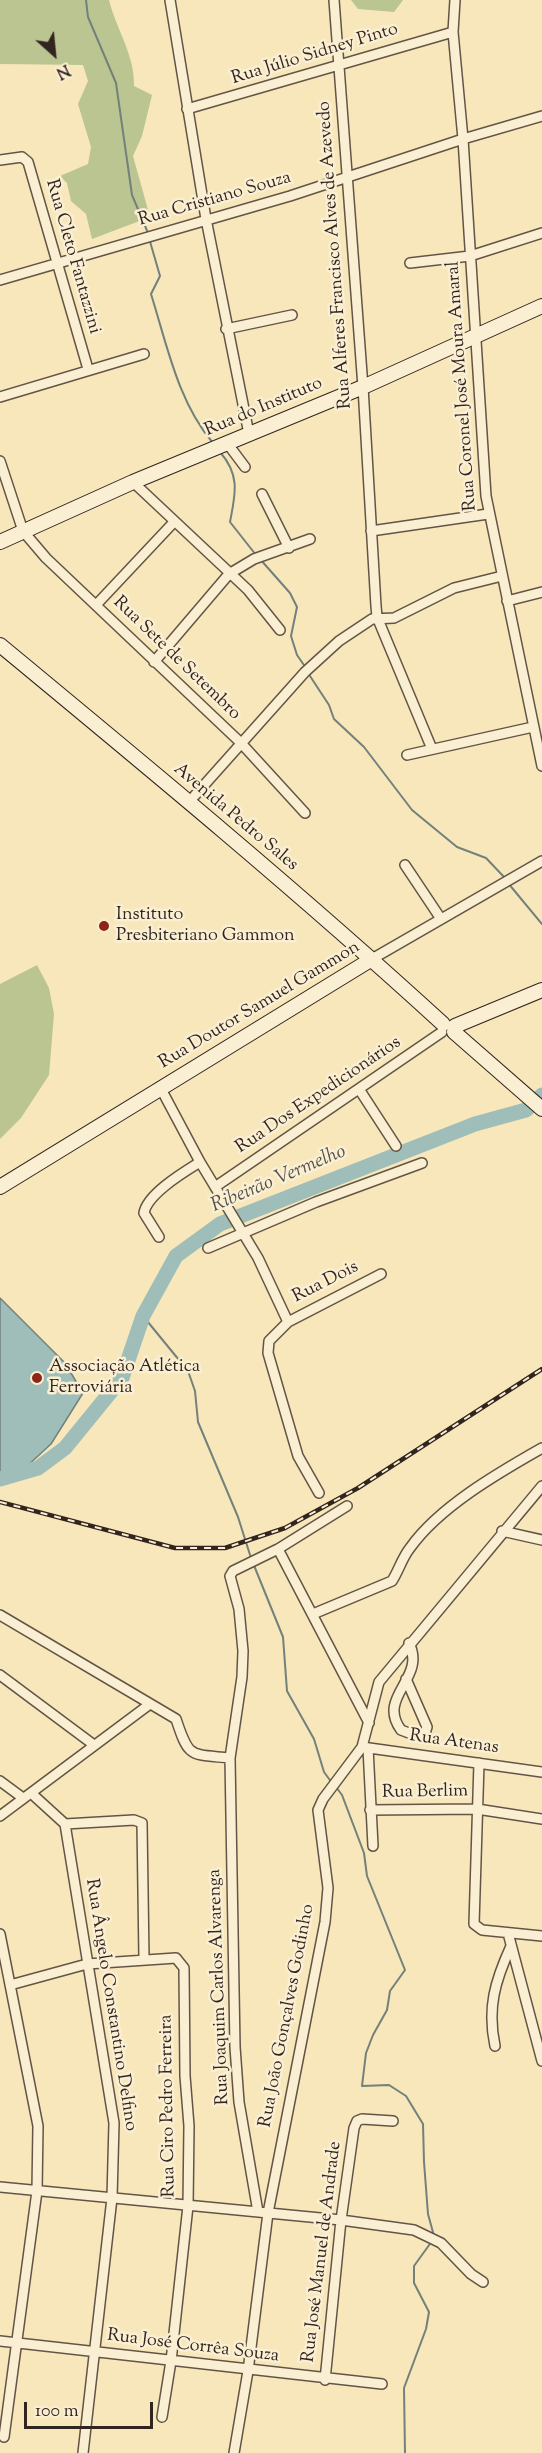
<!DOCTYPE html>
<html>
<head>
<meta charset="utf-8">
<style>
  body { margin:0 }
  #map { position:relative; width:542px; height:2453px; overflow:hidden; background:#f7e7bb; font-family:"Sorts Mill Goudy",serif }
  canvas { display:block }
  .north { position:absolute; left:24px; top:24px; width:60px; height:60px; -webkit-text-stroke:4px #faefd3; paint-order:stroke; rotate:153deg; font-size:16px; font-weight:700; line-height:24px; text-align:center; color:#32241e }
  .north::after { content:''; display:block; margin:auto; width:21px; height:27px; background:#32241e; clip-path:polygon(50% 0,100% 100%,50% 72%,0 100%) }
  .scale { position:absolute; left:24px; top:2402px; width:129px; height:27px; box-sizing:border-box; border:3px solid #32241e; border-top:0; padding-left:8px; font-size:18px; line-height:21px; white-space:nowrap; color:#32241e; -webkit-text-stroke:4px #faefd3; paint-order:stroke }
</style>
</head>
<body>
<div id="map">
<canvas width="542" height="2453"></canvas>
<div class="north">N</div>
<div class="scale">100 m</div>
</div>
<script>
const ctx = document.querySelector('canvas').getContext('2d');
ctx.lineJoin = 'round';
function paint(path, color) {
  ctx.fillStyle = color;
  ctx.fill(path, 'evenodd');
}
function strokePath(path, color, width, dash) {
  ctx.strokeStyle = color;
  ctx.lineWidth = width;
  ctx.lineCap = dash ? 'butt' : 'round';
  ctx.setLineDash(dash || []);
  ctx.stroke(path);
}
function label(font, color, halo, rows, align = 'center') {
  ctx.font = font + ' "Sorts Mill Goudy",serif';
  ctx.lineWidth = 5;
  ctx.setLineDash([]);
  ctx.textBaseline = 'middle';
  ctx.strokeStyle = halo;
  ctx.fillStyle = color;
  for (const [text, x, y, turn = 0] of rows) {
    ctx.save();
    ctx.translate(x, y);
    ctx.rotate((+turn || 0) * Math.PI / 180);
    ctx.textAlign = isNaN(turn) ? turn : align;
    if (halo) ctx.strokeText(text, 0, 0);
    ctx.fillText(text, 0, 0);
    ctx.restore();
  }
}
const green = new Path2D(`
  M0,0H109C116,29 135,55 134,86L152,95L142,136L133,156L150,217L92,239L86,214L71,201L67,183L60,176L88,164L91,147L78,104L88,81L83,65L0,64Z
  M351,0H403L394,12L358,9Z
  M37,965L49,988L54,1014L49,1075L21,1118L0,1139V984Z`);
const water = new Path2D(`
  M0,1298L65,1363L83,1393L51,1444L25,1468L0,1474Z`);
const stream = new Path2D(`
  M86,0L88,17L116,83L132,195L148,233
  M149,238L160,276L151,294C167,345 178,402 213,443
  M220,452C241,476 235,495 230,522L256,555
  M260,559L290,593L297,607L291,636L297,655L306,668
  M308,673L329,705L334,719L364,747L412,810L457,847L486,858L505,878
  M508,883L542,924
  M143,1316L188,1371L195,1391L198,1422L238,1517L251,1558
  M253,1563L283,1637L287,1691L314,1739L324,1772L332,1783
  M336,1787L342,1795L364,1853L367,1876L405,1970L390,1991L387,2010L373,2035L366,2053L362,2086L389,2085L406,2096L423,2124L424,2162L428,2214L434,2236
  M405,2453L404,2388L426,2329L429,2312L414,2283V2266L432,2241`);
const river = new Path2D(`
  M0,1479L38,1468L65,1448L122,1378L143,1316L176,1256L220,1224L475,1124L526,1110L542,1095`);
const street = new Path2D(`
  M170,0L206,219L249,434
  M334,0L363,387L376,606L377,617L432,749
  M455,0L453,32L463,139L486,496L542,766
  M187,109L453,32
  M0,160L22,157L28,162L88,369
  M410,263L470,256L542,233
  M0,280L290,196L463,139L542,116
  M226,329L292,315
  M0,397L144,354
  M227,443L245,467
  M0,461L23,531L46,558L241,743L305,813
  M133,482L248,590L280,630
  M262,494L289,548
  M371,531L488,514
  M507,601L542,592
  M96,605L174,522
  M154,662L229,574L254,559L310,539
  M407,755L533,727
  M189,802L305,672L339,641L372,619L394,618L454,588L502,576
  M405,865L441,919
  M372,959L542,861
  M160,1087L200,1162L258,1258L288,1322
  M359,1089L396,1146
  M215,1187L442,1032
  M159,1237L144,1213C147,1194 184,1172 200,1162
  M208,1248L316,1202L422,1163
  M319,1493L298,1456L268,1353L269,1341L288,1322L381,1274
  M502,1531L542,1540
  M278,1549L369,1723
  M313,1614L392,1581C399,1570 402,1558 410,1548C439,1507 498,1473 542,1448
  M0,1615L176,1719C189,1759 190,1754 230,1758
  M0,1675L94,1745
  M406,1679L427,1727L425,1733L417,1736L401,1730C376,1696 427,1679 409,1643
  M362,1747L542,1772
  M368,1748L373,1846
  M479,1763L474,1924L482,1930L542,1936
  M0,1781L23,1798
  M31,1793L65,1824L114,2123L112,2198L83,2453
  M370,1810L477,1809L542,1819
  M0,1816L150,1704
  M65,1824L134,1820L142,1823L144,1959
  M508,1933L542,2061
  M0,1934L38,2126L37,2191L4,2437
  M10,1985L87,1964L176,1958L184,1968L185,2076L189,2126L188,2206L171,2361L162,2417
  M495,2046C487,2008 495,1981 511,1946
  M0,2187L341,2220L414,2230L441,2243L471,2274L483,2282
  M258,2212L239,2102L235,2047L230,1758L242,1677L243,1651L239,1609L230,1576L233,1571L278,1549L347,1506
  M0,2341L382,2384
  M325,2380L341,2220L354,2128L357,2121L362,2119L393,2121
  M234,2453L248,2371L268,2213L325,1922L328,1888L318,1810L323,1799L362,1747L379,1682L542,1486`);
const secondary = new Path2D(`
  M0,542L133,482L363,387L542,306
  M0,645C150,769 300,893 443,1024
  M455,1026L542,990
  M454,1032L542,1109
  M0,1187L372,959`);
const rail = new Path2D(`
  M0,1502L175,1548H225L285,1528L358,1488L542,1369`);
const markers = [
  [104,926,6,"#8f2418"],
  [37,1378,6,"#8f2418"]
];
const streetNames = [
  ["Rua Júlio Sidney Pinto",315,55,-17],
  ["Rua Cristiano Souza",215,200,-16],
  ["Rua Alferes Francisco Alves de Azevedo",336,255,-94],
  ["Rua Cleto Fantazzini",72,257,74],
  ["Rua Coronel José Moura Amaral",463,386,-94],
  ["Rua do Instituto",264,408,-23],
  ["Rua Sete de Setembro",176,659,44],
  ["Avenida Pedro Sales",235,818,40],
  ["Rua Doutor Samuel Gammon",260,1006,-31],
  ["Rua Dos Expedicionários",319,1096,-34],
  ["Rua Dois",326,1283,-27],
  ["Rua Atenas",454,1743,8],
  ["Rua Berlim",425,1793,-1],
  ["Rua Joaquim Carlos Alvarenga",220,1987,-92],
  ["Rua Ângelo Constantino Delfino",110,2005,81],
  ["Rua João Gonçalves Godinho",288,2016,-79],
  ["Rua Ciro Pedro Ferreira",169,2106,-91],
  ["Rua José Manuel de Andrade",323,2252,-83],
  ["Rua José Corrêa Souza",193,2347,7]
];
const poiNames = [
  ["Instituto",116,916],
  ["Presbiteriano Gammon",116,937],
  ["Associação Atlética",49,1368],
  ["Ferroviária",49,1389]
];
const waterNames = [
  ["Ribeirão Vermelho",279,1180,-23]
];
paint(green, '#bbc591');
paint(water, '#9fbeb9');
strokePath(water, '#73807b', 1.5);
strokePath(stream, '#73807b', 2);
strokePath(river, '#9fbeb9', 15);
strokePath(street, '#635545', 12);
strokePath(secondary, '#32241e', 16);
strokePath(street, '#faefd3', 9);
strokePath(secondary, '#faefd3', 14);
strokePath(rail, '#32241e', 4.5);
strokePath(rail, '#faefd3', 2, [7]);
for (const [x, y, r, color] of markers) {
  const dot = new Path2D();
  dot.arc(x, y, r, 0, 2 * Math.PI);
  ctx.fillStyle = color;
  ctx.fill(dot);
  strokePath(dot, '#faefd3', 2);
}
label('18px', '#32241e', '#faefd3', streetNames);
label('18px', '#32241e', '#faefd3', poiNames, 'left');
label('italic 20px', '#53524c', '#faefd3', waterNames);
</script>
</body>
</html>
